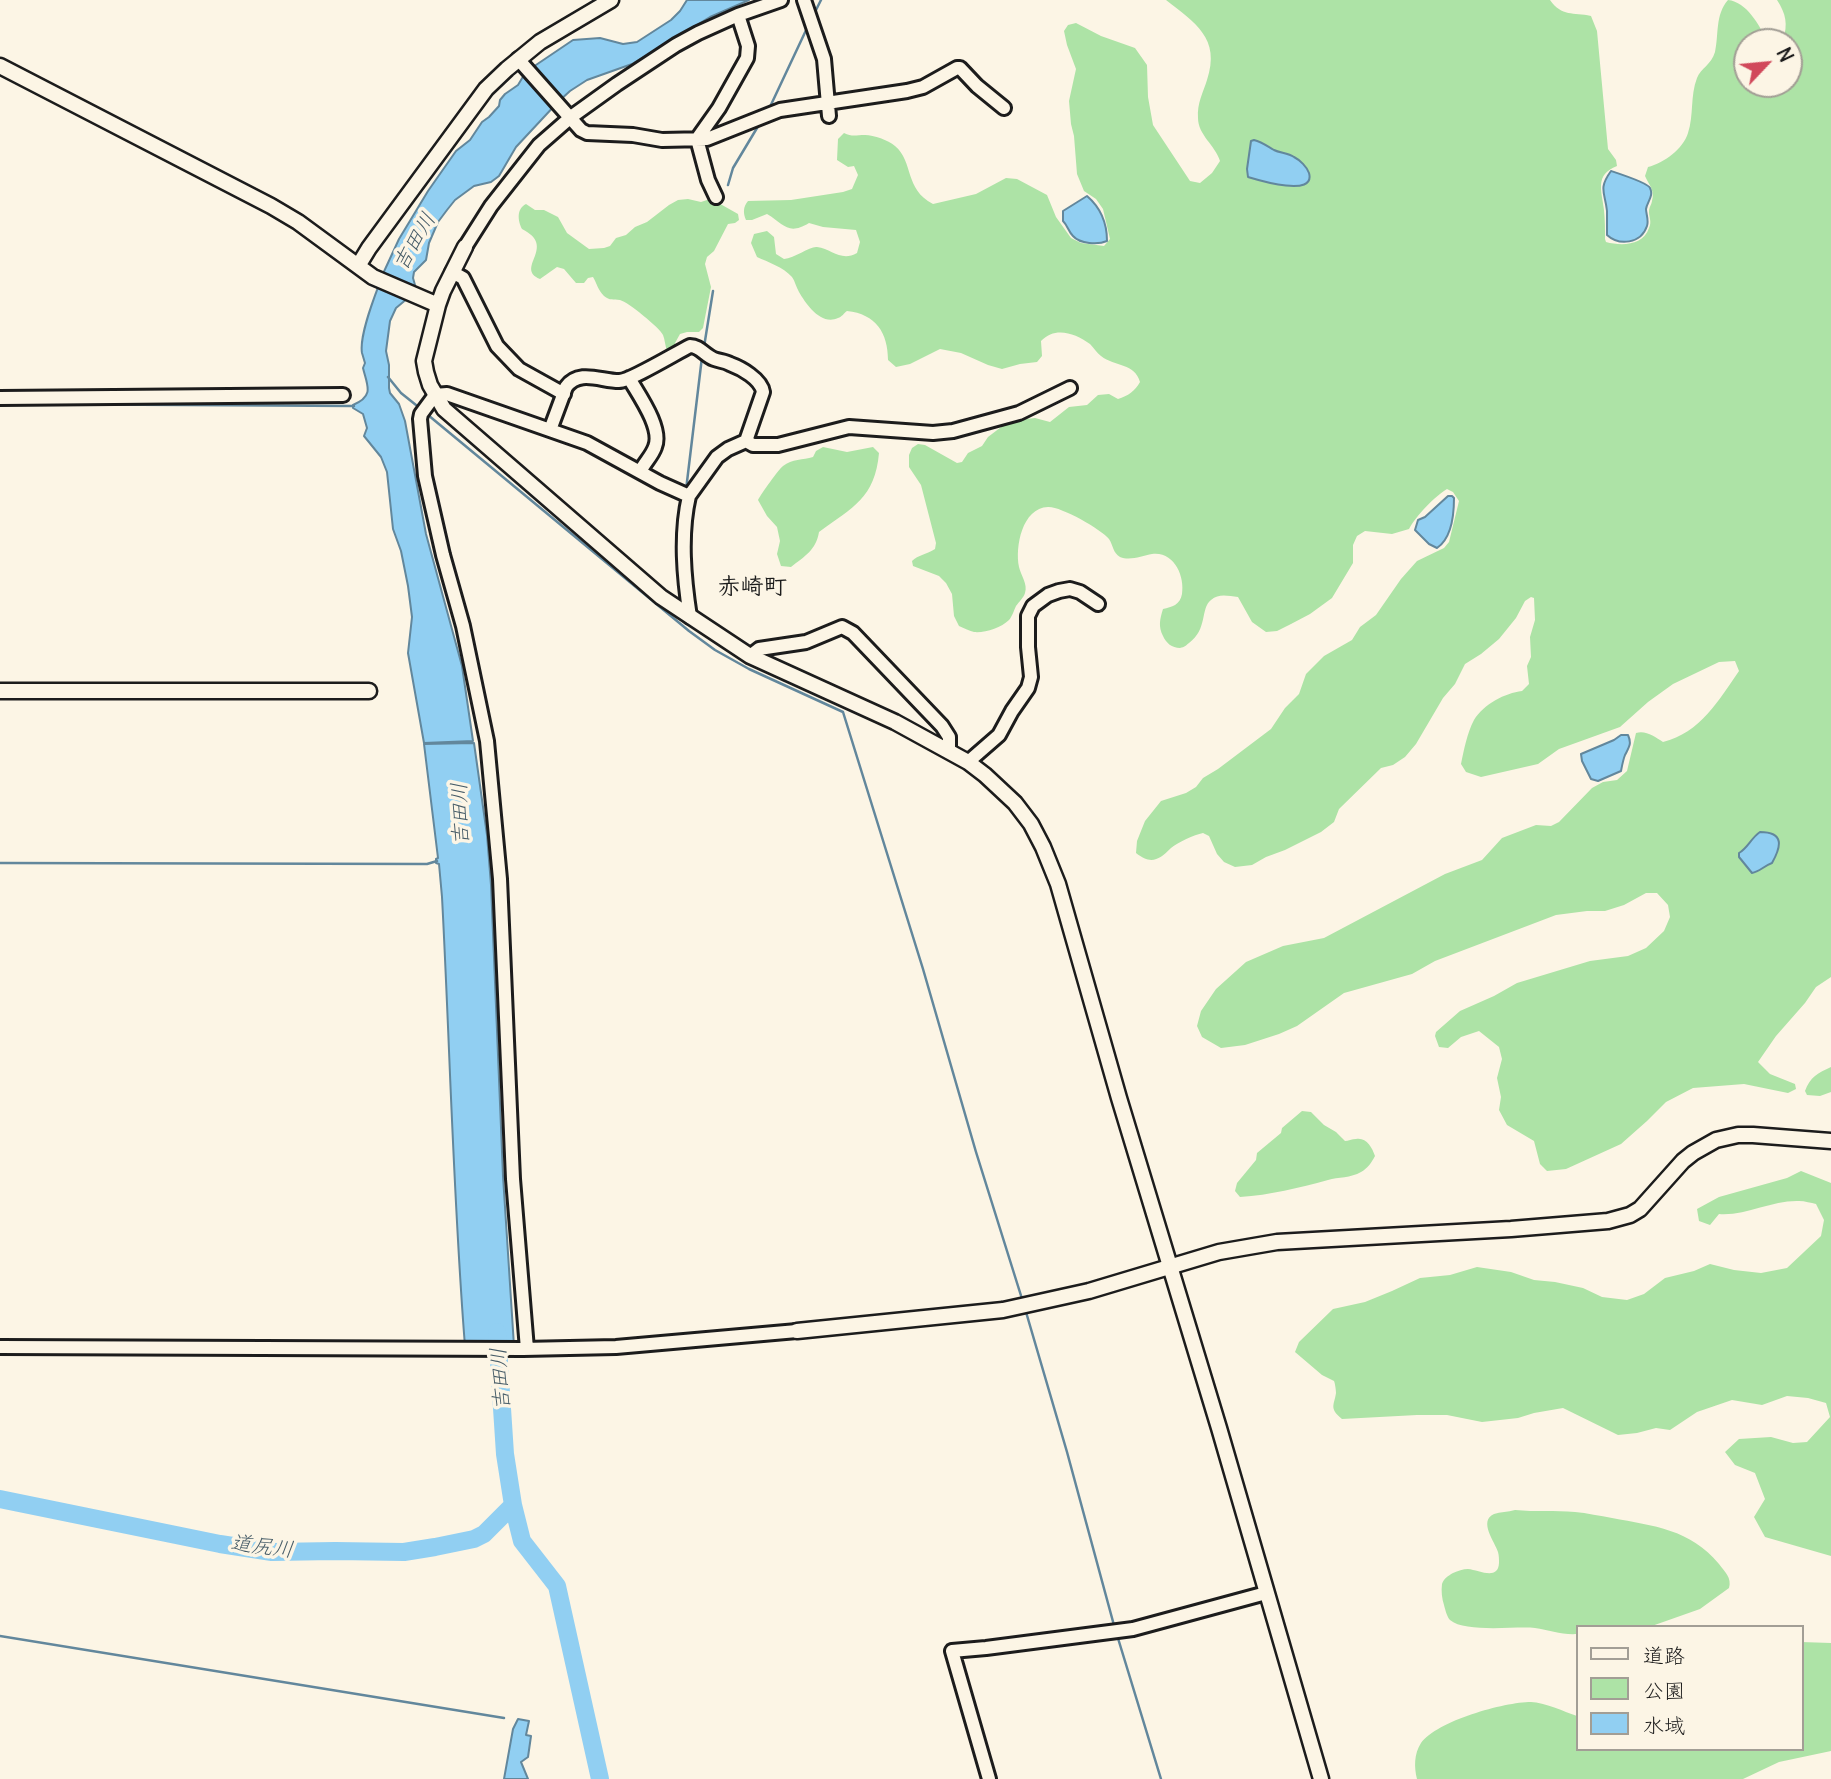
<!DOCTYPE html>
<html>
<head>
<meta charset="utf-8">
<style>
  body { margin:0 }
  #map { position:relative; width:1831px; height:1779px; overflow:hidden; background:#fcf5e5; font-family:Delius,"Klee One",sans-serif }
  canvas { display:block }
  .legend { position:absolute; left:1576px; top:1625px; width:228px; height:126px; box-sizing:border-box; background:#fcf5e5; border:2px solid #a29e95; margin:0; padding:9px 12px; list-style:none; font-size:21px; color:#1c1c1c }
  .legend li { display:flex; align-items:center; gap:14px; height:35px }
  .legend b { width:35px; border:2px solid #a29e95 }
  .north { position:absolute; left:1733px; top:28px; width:70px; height:70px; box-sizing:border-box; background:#fcf5e5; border:2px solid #a29e95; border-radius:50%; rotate:64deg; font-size:19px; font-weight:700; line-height:28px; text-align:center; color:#1c1c1c }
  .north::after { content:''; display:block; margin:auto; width:24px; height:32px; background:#d1495b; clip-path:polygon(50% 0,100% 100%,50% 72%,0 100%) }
</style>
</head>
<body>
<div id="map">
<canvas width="1831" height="1779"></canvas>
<ul class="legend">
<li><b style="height:9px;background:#fcf5e5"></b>道路</li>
<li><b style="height:19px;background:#ade3a6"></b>公園</li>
<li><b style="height:19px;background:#91cff2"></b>水域</li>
</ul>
<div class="north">N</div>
</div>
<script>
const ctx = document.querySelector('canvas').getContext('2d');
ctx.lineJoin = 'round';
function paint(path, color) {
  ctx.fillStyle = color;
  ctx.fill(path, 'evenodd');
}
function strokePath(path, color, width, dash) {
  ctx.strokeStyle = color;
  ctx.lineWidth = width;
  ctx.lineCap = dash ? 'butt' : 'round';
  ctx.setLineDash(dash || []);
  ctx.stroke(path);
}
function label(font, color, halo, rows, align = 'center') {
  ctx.font = font + ' Delius,"Klee One",sans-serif';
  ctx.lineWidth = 7;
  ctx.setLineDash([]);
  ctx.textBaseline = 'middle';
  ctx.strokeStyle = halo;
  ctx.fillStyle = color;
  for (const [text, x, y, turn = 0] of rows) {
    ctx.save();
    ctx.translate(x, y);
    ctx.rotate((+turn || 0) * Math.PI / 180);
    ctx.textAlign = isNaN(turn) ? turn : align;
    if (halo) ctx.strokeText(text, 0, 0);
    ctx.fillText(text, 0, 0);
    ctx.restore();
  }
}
const green = new Path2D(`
  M1166,0H1550C1562,17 1573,12 1591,16L1597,31L1608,149L1616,160L1617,166C1594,175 1602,191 1604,210C1605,220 1605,229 1605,239L1606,242C1621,246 1643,246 1649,228C1652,222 1649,217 1649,212C1649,207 1651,206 1652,201C1655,190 1649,185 1645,176L1648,167C1664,163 1683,149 1688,133C1694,115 1690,96 1697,78C1701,68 1711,65 1715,52C1719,34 1715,15 1728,0C1747,2 1759,25 1767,40L1771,42H1747V84H1789V42H1779L1783,40C1788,24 1786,14 1777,0H1831V977L1816,987L1805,1003L1776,1036L1758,1062L1770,1074L1795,1084L1796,1089L1788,1093L1744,1084L1693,1088L1666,1102L1647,1121L1621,1144L1566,1169L1547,1171L1540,1164L1534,1141L1507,1125L1499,1110L1501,1097L1497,1078L1502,1059L1499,1047L1479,1031L1461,1037L1448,1048L1439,1047L1435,1036L1436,1032L1460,1011L1494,996L1517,983L1590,961L1628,956L1646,948L1664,931L1670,917L1668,905L1657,893H1646L1624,905L1605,911H1587L1556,915L1435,961L1412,974L1344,993L1297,1026L1279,1034L1245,1045L1221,1048L1202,1037L1197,1026L1201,1011L1216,989L1246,962L1283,946L1324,938L1445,874L1482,860L1502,838L1536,825L1551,826L1559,822L1592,788L1603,782L1617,780L1627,771L1636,733C1646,730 1655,737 1663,742C1700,733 1719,700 1739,671L1735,661L1719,662L1673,684L1648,702L1620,727L1559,749L1538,764L1481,777L1466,772L1461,764C1464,750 1467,733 1474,720C1484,704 1505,693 1522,691L1529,684L1527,666L1531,657L1530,637L1535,620L1534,598L1531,597L1525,601L1516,618L1499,639L1481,654L1465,664L1455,684L1443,698L1416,744L1405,757L1393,765L1381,768L1339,809L1334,822L1321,832L1285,850L1266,857L1252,865L1235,867L1224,862L1217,854L1209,836L1203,833C1194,835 1178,842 1171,848C1159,860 1151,865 1136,853L1137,841L1145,821L1161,801L1186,793L1196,787L1203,778L1218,769L1271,729L1285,708L1299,694L1306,674L1324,656L1352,640L1360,627L1376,615L1401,579L1417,561L1444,548L1449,542L1459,501L1453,492L1447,489C1435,496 1416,516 1409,529L1392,534L1365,531L1357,536L1353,545V563L1332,598L1310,614L1291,624L1277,631L1266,632L1252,622L1238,597C1228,596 1219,593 1211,600C1200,609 1208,629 1189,643C1185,646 1185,647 1180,648C1172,648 1166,643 1163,636C1158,626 1160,619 1163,609C1172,607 1180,605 1182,594C1185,576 1174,551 1152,554C1142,556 1130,561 1120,557C1113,553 1113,545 1109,539C1101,529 1060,506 1048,507C1022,508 1015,547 1019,567C1021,576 1028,584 1025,593C1024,597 1019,602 1016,606C1014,610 1012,617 1009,620C1001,628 985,633 974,632C970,631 964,628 959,626L954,616L952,594L946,583L939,576L913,566L912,561C918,555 927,554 935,549L936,543L921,485L909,467V455L912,448L918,444L925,445L957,463L962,462L968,453L982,446L988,437L1009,421L1035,418L1050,422L1069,407L1087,405L1098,395L1109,394L1118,399C1128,396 1135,391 1140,382C1135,363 1115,367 1101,356C1097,353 1094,348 1090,344C1075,333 1055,326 1041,341L1042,356L1037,362L1020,364L1002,369L988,365L961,353L940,349L910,364L896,367L888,360C888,333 876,314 847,311C844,313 842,317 838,318C821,326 806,304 799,292C796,287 795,281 792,277C783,267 768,262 757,257L751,243L754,234L767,231L774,237L776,254L784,259C795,258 810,246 817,247C832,249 841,262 857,253L860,242L856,230L823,227L809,223C788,236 784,224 767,214L752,220H746C743,213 743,207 748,201L791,200L843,192L852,189L858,175L854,166L848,167L837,160L838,139L844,133C852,137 856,135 865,135C874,135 888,140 895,146C914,162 904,189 933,204L976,194L1006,178L1017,179L1047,195L1056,217L1071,238L1081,243L1104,246L1110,239L1103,209L1096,199L1084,191L1077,174L1074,136L1071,124L1069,101L1076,69L1067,45L1064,31L1068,25L1076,23L1101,36L1135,48L1147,65L1148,97L1153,125L1190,181L1200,183L1212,173L1220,161C1215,145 1198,135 1198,118C1197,103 1203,93 1207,80C1221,38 1195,23 1166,0Z
  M688,199L701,202L707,200L715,201L738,214L739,220L735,223L728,224L714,251L707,257L705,264L711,287L703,328L699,332H687L680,334L675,343L676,347L671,353L667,351C665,345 665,340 663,335C660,328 628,302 620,300C613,299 610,301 604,296C598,290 597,284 593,277L588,278L584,283H576L564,269L557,267L540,279C514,268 558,247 522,229C518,221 516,209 526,204L535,210H544L558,217L567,233L589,249L604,248L610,246L616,238L626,235L635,227L647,222L669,205L678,200Z
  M823,447L847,452L873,447L879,453C875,498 853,507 819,532C816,550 805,556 791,567L781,566L777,554L780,541L777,527L767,516L758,500C762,493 778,470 783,466C792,459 803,460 813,457L816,451Z
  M1831,1067V1092L1820,1096L1807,1095L1805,1091C1810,1077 1818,1073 1831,1067Z
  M1302,1111L1311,1112L1324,1125L1336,1132L1345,1141C1348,1141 1352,1139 1356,1139C1366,1137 1372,1147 1375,1156C1372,1162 1367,1169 1361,1172C1351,1178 1338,1177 1328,1180C1299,1188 1270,1195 1240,1197L1235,1191L1237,1183L1256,1160L1257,1153L1281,1133L1282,1128Z
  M1801,1171L1831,1183V1556L1765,1537L1754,1517L1765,1499L1755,1473L1735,1465L1725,1452L1739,1439L1771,1437L1793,1443L1807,1442L1830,1417L1826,1403L1808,1398L1787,1396L1762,1405L1732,1400L1697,1412L1670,1430L1656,1428L1637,1433L1618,1435L1563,1408L1534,1413L1518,1418L1482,1422L1447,1415H1417L1342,1419C1329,1408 1334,1406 1336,1393C1336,1390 1335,1383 1334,1381L1322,1375L1295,1352L1299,1342L1333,1309L1365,1302L1392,1291L1420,1278L1450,1275L1477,1267L1511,1272L1534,1280L1555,1282L1583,1288L1602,1297L1627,1300L1644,1294L1665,1278L1694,1271L1710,1264L1734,1270L1761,1273L1787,1268L1821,1236L1824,1220L1816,1204C1811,1203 1805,1201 1799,1201C1772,1200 1746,1216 1719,1214L1710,1225L1699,1221L1697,1209L1719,1197L1787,1178Z
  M1515,1510C1535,1512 1555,1510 1575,1512C1587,1513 1600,1516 1612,1518C1654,1526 1690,1529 1719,1564C1725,1572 1732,1578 1729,1588L1700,1609L1649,1627H1577V1634C1562,1635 1549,1630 1535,1628C1515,1626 1465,1633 1450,1620C1447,1617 1445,1609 1444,1605C1442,1599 1441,1591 1442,1584C1444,1578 1448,1576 1453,1573C1458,1571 1463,1569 1468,1569C1479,1570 1498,1581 1499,1563C1499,1559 1499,1556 1498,1552C1495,1542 1478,1521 1494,1514C1500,1512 1508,1512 1515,1510Z
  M1801,1642L1831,1643V1751L1779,1762L1743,1779H1417C1414,1767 1414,1754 1421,1743C1437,1721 1504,1702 1531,1702C1544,1702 1565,1712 1577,1716V1749H1801Z`);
const water = new Path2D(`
  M687,0H749L710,17L632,64L587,80L570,91L558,102L530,69L573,40L600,38L623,44L637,42L671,20L680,11Z
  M524,75L557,103L516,147L499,176L491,182L474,186L455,200L447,210L438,222L429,243L426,260L414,272L413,278L415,285L412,292L381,278L399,239L428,191L456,151L470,140L482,122L489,117L499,106L500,100L505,94L518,85Z
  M1254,140C1262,142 1267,146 1274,150C1280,153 1288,153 1294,157C1300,160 1307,167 1309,173C1316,198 1258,180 1248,177L1247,169L1251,141Z
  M1611,171C1617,173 1648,183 1650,188C1654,196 1647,202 1646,209C1646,214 1649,220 1647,226C1641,244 1619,246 1607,235C1607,227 1607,219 1607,211C1605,192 1598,189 1611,171Z
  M1087,196C1101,208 1107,222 1107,241C1098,245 1080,244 1073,236C1068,231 1068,226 1063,221V211Z
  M380,282L408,298L396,308L390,321L386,351L389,365V388L390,393L399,404L405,421L426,534L462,666L473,741L424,743L408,653L412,617L408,586L401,551L393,529L387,472L381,457L364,436L367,428L363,414L353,408V405C375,396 367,385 363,368L365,363C364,360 363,356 362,353C359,336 374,298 380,282Z
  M1448,496H1452L1454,498C1454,515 1452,538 1437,548L1429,544L1415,530L1418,520L1425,517Z
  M1621,735H1628C1632,744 1629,747 1625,755C1623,760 1622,766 1621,771L1598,781L1591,779L1582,761L1581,754L1614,740Z
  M474,743L487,835L491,885L503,1176L514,1346H465C453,1197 450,1047 442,897L439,864L436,863V859L438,858L424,744Z
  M1760,832C1785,832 1781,847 1772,863C1764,866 1759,872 1752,873L1739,857V853C1748,848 1751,838 1760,832Z
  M518,1719L529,1721L526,1735L531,1736L528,1757L521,1762L528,1779H504L513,1729Z`);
const stream = new Path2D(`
  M814,14L821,0
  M769,109L808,26
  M728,185L733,168L760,123
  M704,347L713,291
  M388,377L401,393L416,405
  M14,404L354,406
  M428,415L689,631L715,650L749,669L843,712L923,969L976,1152L1023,1302
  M686,490L702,357
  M679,576L682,601
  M0,863L427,864L437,861
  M1026,1312L1067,1452L1115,1629
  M1117,1635L1161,1779
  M0,1636L504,1718
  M594,1779L599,1777`);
const river = new Path2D(`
  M497,1332L505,1454L513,1505L522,1541L557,1586L600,1779
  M0,1499L220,1544L272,1552L335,1551L404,1552L435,1547L474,1539L484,1534L513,1505`);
const minor = new Path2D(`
  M804,0L824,59L829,116
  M518,59L581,130L587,133L633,135L662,140L707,139L780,110L907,91L923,87L957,68H960L977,86L1004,108
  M716,197L708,180L697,139L719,108L747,58L748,46L738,15
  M465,247L491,206L539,145L571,117L617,84L676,45L698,33L738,15L781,0
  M452,272L463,278L497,346L519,369L564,394
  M629,378C638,394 663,428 655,447C652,456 644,463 640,472
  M0,398L343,395
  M550,430L566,387C579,369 601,381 619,381C630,381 676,353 690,346C700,346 704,355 714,359C719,361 725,361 730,364C741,368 761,379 763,392L746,441L728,449L717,457L689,496
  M746,441L753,445H778L849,427L933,433L953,431L1019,413L1070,388
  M750,656L759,649L806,642L842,627L853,633L942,726L949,737V750
  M968,762L999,735L1012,711L1028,688L1031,677L1028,647V616L1033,606L1048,595L1059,591L1070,589L1080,592L1098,604
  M0,1347L523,1349L616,1347L797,1331
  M527,1349L513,1179L500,879L487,741L463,626L443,555L425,476L420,419L421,414L435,395L447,394L587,443L660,483L689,496C680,535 684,578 690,617
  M989,1779L952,1651L986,1648L1133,1629L1266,1593`);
const tertiary = new Path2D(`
  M0,66L271,206L298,222L373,277L438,305
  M465,247L443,291L438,305L424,361L426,372L430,385L444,409L661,597L750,656L895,722L968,762L985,775L1015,803L1031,824L1043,847L1058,884L1119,1098L1219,1428L1321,1779
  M358,266L369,248L486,89L507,69L540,42L611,0
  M0,691H369
  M797,1331L1003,1310L1089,1291L1219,1252L1277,1242L1511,1229L1608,1221L1630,1215L1640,1209L1683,1161L1693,1153L1716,1140L1738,1135H1753L1831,1141`);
const waterNames = [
  ["吉田川",415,242,-60],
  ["吉田川",461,814,-92],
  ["吉田川",501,1379,-94],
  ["道尻川",262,1547,7]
];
const quarterNames = [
  ["赤崎町",752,587]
];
paint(green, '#ade3a6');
paint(water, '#91cff2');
strokePath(water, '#62879c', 2);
strokePath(stream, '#62879c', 2.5);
strokePath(river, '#91cff2', 18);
strokePath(minor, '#1c1c1c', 18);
strokePath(tertiary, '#1c1c1c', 19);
strokePath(minor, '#fcf5e5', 12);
strokePath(tertiary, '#fcf5e5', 14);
label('italic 21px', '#455b67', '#fcf5e5', waterNames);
label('bold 23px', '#1c1c1c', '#fcf5e5', quarterNames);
</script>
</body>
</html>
